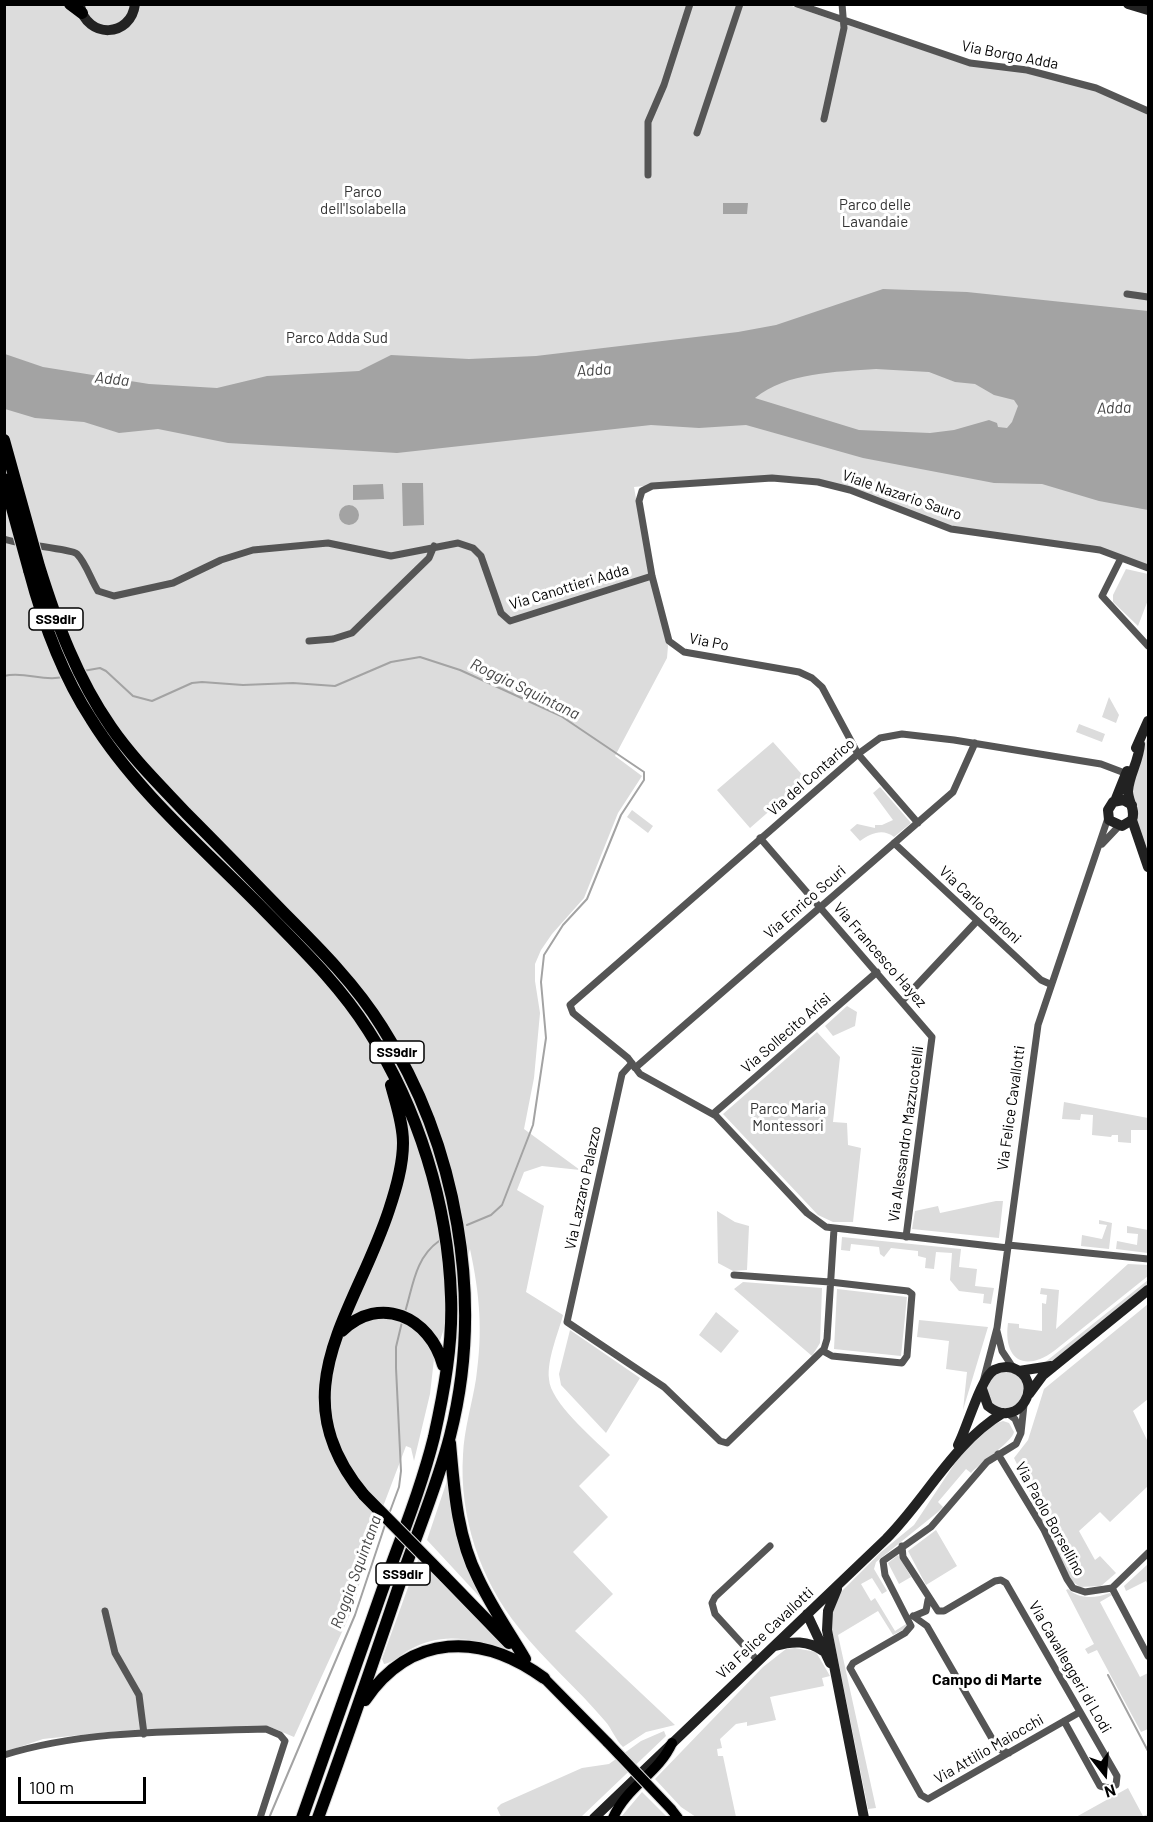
<!DOCTYPE html>
<style>
body{margin:0}
#map{position:relative;width:1153px;height:1822px;overflow:hidden;background:#fff;font-family:Barlow,sans-serif}
canvas{display:block}
.frame{position:absolute;inset:0;border:6px solid #000;pointer-events:none}
.north{position:absolute;left:1075px;top:1744px;width:60px;height:60px;-webkit-text-stroke:4px #fff;paint-order:stroke;rotate:163deg;font-size:16px;font-weight:700;line-height:24px;text-align:center;color:#000}
.north::after{content:'';display:block;margin:auto;width:21px;height:27px;background:#000;clip-path:polygon(50% 0,100% 100%,50% 72%,0 100%)}
.scale{position:absolute;left:18px;top:1777px;width:128px;height:27px;box-sizing:border-box;border:3px solid #000;border-top:0;padding-left:8px;font-size:18px;line-height:21px;white-space:nowrap;color:#000;-webkit-text-stroke:4px #fff;paint-order:stroke}
</style>
<div id="map">
<canvas width="1153" height="1822"></canvas>
<div class="frame"></div>
<div class="north">N</div>
<div class="scale">100 m</div>
</div>
<script>
const ctx = document.querySelector('canvas').getContext('2d');
ctx.lineJoin = 'round';
function fillPath(path, color) { ctx.fillStyle = color; ctx.fill(path, 'evenodd'); }
function strokePath(path, color, width, dash) { ctx.strokeStyle = color; ctx.lineWidth = width; ctx.lineCap = dash ? 'butt' : 'round'; ctx.setLineDash(dash || []); ctx.stroke(path); }
function write(font, color, halo, rows, align = 'center') {
  ctx.font = font + ' Barlow,sans-serif'; ctx.lineWidth = 6; ctx.setLineDash([]); ctx.textBaseline = 'middle'; ctx.strokeStyle = halo; ctx.fillStyle = color; for (const [text, x, y, turn = 0] of rows) {
    ctx.save(); ctx.translate(x, y); ctx.rotate((+turn || 0) * Math.PI / 180); ctx.textAlign = isNaN(turn) ? turn : align; if (halo) ctx.strokeText(text, 0, 0); ctx.fillText(text, 0, 0); ctx.restore();
  }
}
fillPath(new Path2D(`
 M4 5H789L967 65 1026 71 1100 92 1148 114V565L1100 548 951 527 819 480 791 476 725 478 634 487 650 577 668 646 667 658 615 756 642 776 618 813 584 898 552 934 541 950 535 964V981L540 1013 534 1078 524 1129 580 1170 542 1166 524 1172 517 1190 544 1206 526 1292 563 1315C558 1334 547 1359 549 1379 550 1402 593 1438 610 1455L579 1486 608 1517 573 1552 613 1594 575 1631 675 1725 646 1732 623 1747C615 1739 612 1729 605 1721 578 1689 545 1661 519 1628 480 1580 459 1516 463 1455 464 1430 472 1404 476 1379 483 1331 480 1296 470 1249L434 1359 430 1394 414 1461 411 1448 406 1446 376 1525 352 1610 294 1737 268 1726 118 1731 43 1739 5 1752Z
 M1126 569 1148 574V600L1138 626 1113 602V595Z
 M1109 697 1119 715 1116 723 1102 717Z
 M1079 724 1105 734 1102 742 1076 732Z
 M1148 736V855C1138 835 1127 804 1131 781 1133 766 1143 750 1148 736Z
 M773 742 806 779 750 828 717 790Z
 M880 787 911 823 894 837C883 828 871 833 860 841L850 830 857 824 875 828V825H882L893 820 873 793Z
 M632 810 653 826 648 833 627 817Z
 M847 1006 857 1012 855 1026 833 1036 825 1026Z
 M817 1032 840 1057 833 1122 847 1123 848 1145 861 1148 853 1222H833L818 1215 723 1114Z
 M1064 1102 1148 1118V1130H1131V1143L1118 1142V1135H1112L1111 1137 1092 1135 1093 1115 1081 1114 1080 1120 1062 1119Z
 M996 1201H1003L999 1238 912 1229 915 1211 938 1206 940 1213Z
 M717 1211 735 1222 749 1226 747 1270 733 1271 718 1263Z
 M1099 1220 1112 1223 1109 1249 1081 1246 1082 1235 1102 1239 1107 1225 1099 1224Z
 M1127 1226 1148 1230V1253L1116 1249 1117 1241 1137 1245 1138 1234 1127 1233Z
 M842 1237 961 1249 959 1267 977 1269 975 1286 994 1288 991 1304 983 1303 984 1294 959 1291 950 1280 952 1253 936 1252 934 1269 925 1268 926 1258 918 1256V1251L891 1248 884 1257 880 1254 879 1247 851 1244 850 1251 841 1250Z
 M1128 1264 1148 1265V1276L1054 1351C1024 1373 1003 1359 1008 1323L1019 1324V1328L1042 1331V1303L1046 1304 1047 1295 1040 1294 1041 1288 1059 1290 1056 1329Z
 M1148 1280V1285L1050 1363H1044Z
 M743 1282 822 1288 820 1343 812 1356 734 1289Z
 M837 1289 907 1297 901 1356 834 1349Z
 M1148 1304V1399L1133 1411 1148 1442V1486L1110 1522 1100 1512 1079 1531 1095 1560 1100 1556 1116 1573 1101 1586 1080 1587 1072 1581 1031 1501 1029 1489 1014 1458 1028 1440 1044 1389Z
 M716 1312 739 1331 721 1353 699 1335Z
 M919 1320 988 1327 963 1410 967 1372 946 1369 949 1341 917 1337Z
 M570 1330 640 1378 606 1433 561 1385 559 1374Z
 M986 1390a19 19 0 1 1 38 0a19 19 0 1 1-38 0Z
 M1003 1421 1009 1423 1014 1432C1012 1442 981 1462 971 1473L966 1469 938 1502 943 1507 938 1512 876 1562 874 1569 887 1591 882 1594 872 1578 861 1584 871 1601 875 1598 895 1631 906 1624 908 1627 893 1635 878 1611 838 1635 876 1808 868 1809 830 1620 840 1593 881 1552 914 1525 961 1454 994 1424Z
 M450 1472 456 1535 463 1556 490 1608 427 1540Z
 M936 1530 957 1566 926 1585 908 1551Z
 M898 1555 911 1577 899 1584 888 1563Z
 M418 1560 511 1651 509 1654C475 1638 443 1631 409 1650 400 1655 393 1663 384 1664L382 1659Z
 M1148 1564V1585L1146 1581 1126 1591 1124 1586Z
 M1068 1589C1080 1600 1096 1598 1110 1593L1112 1595 1100 1602 1140 1677 1148 1673V1729L1141 1732 1097 1650 1088 1654 1085 1649 1094 1644 1066 1590Z
 M795 1648 816 1652 830 1676 822 1678 824 1686 770 1697 776 1720 747 1726V1722L736 1724 720 1739 722 1748 717 1749 718 1756H723L736 1817H696L681 1807 655 1779 763 1667 786 1649Z
 M664 1731 666 1736 581 1817H501L497 1808 501 1804 582 1768 609 1764 641 1741Z
 M1128 1788 1143 1816 1148 1814V1817H1076Z
 M642 1792 666 1816V1817H621Z`), '#dcdcdc');
fillPath(new Path2D(`
 M723 203H748L747 214H723Z
 M883 289 967 292 1148 311V510L1099 501 1042 484 994 483 863 458 746 425 699 428 651 425 397 453 228 443 158 429 119 433 84 422 35 418 5 409V354L43 367 149 384 217 388 267 376 359 371 391 355 469 359 536 356 738 332 776 325ZM876 369 929 372 955 382 975 384 994 395 1014 400 1018 406 1012 422 1007 428 998 427 997 423 989 420 954 430 930 433 859 430 755 398C787 372 836 372 876 369Z
 M402 483H423L424 525 403 526Z
 M383 484 384 499 353 500V485Z
 M339 515a10 10 0 1 1 20 0a10 10 0 1 1-20 0Z`), '#a3a3a3');
strokePath(new Path2D(`
 M83 671 100 668 106 671 133 696 152 701 192 683 202 682 243 685 293 683 335 686 391 662 420 657 460 670 561 716 644 772V780L621 815 587 899 563 925 544 955 541 982 546 1038 533 1125 502 1205 491 1215 467 1225
 M4 676C25 671 43 682 63 677
 M405 1312C413 1286 415 1258 439 1241
 M389 1514 399 1487 401 1471 396 1368V1347L402 1322
 M1108 1675 1148 1751
 M269 1818 355 1615 386 1522`), '#a3a3a3', 2);
const primary = new Path2D(`
 M544 1678 608 1743
 M671 1809 678 1818
 M613 1818C626 1787 659 1773 672 1743`);
const highway = new Path2D(`
 M70 4 82 13
 M39 566C57 624 77 678 111 727 133 759 160 785 186 813 219 846 252 880 285 914 320 949 356 985 382 1027 457 1144 485 1300 450 1436 438 1483 418 1530 402 1577 375 1657 347 1738 318 1818
 M29 570C43 623 61 673 91 719 135 790 203 848 261 907 299 946 339 984 368 1030 418 1108 448 1204 451 1297 453 1343 444 1392 434 1437 421 1489 400 1540 382 1591 356 1666 329 1742 302 1818
 M342 1331C380 1294 430 1317 443 1365
 M450 1443C454 1488 457 1537 478 1578 491 1606 509 1632 525 1659
 M364 1495C278 1392 355 1314 389 1210 396 1189 403 1166 403 1143 403 1123 396 1104 391 1085
 M444 1576 509 1643
 M365 1700C411 1633 481 1632 544 1678`);
strokePath(primary, '#dbdbdb', 12);
strokePath(highway, '#dbdbdb', 14);
strokePath(new Path2D(`
 M797 4 970 63 1027 70 1096 88 1148 111
 M824 119 844 28 842 4
 M697 133 740 4
 M648 175V122L664 85 690 4
 M1127 294 1148 297
 M4 539C20 545 72 549 77 554 86 563 91 580 98 591L114 596 173 583 221 560 253 550 328 543 391 556 458 543 473 548 481 556 501 613 510 621 652 576
 M1120 560 1102 596 1148 646
 M309 641 333 639 352 633 429 558 434 546
 M918 823 858 754 822 687 812 678 799 672 684 652 669 641 652 576 639 501 642 491 652 486 772 478 818 482 850 490 951 529 1100 550 1148 568
 M760 838 932 1037 906 1237
 M894 843 1041 980 1050 984
 M1102 844 1119 826
 M902 1001 977 921
 M632 1063 622 1074 567 1322 664 1387 720 1441 727 1443 824 1349 827 1339 834 1229
 M635 1068 953 792 975 743
 M713 1114 877 972
 M1008 1245 1148 1259
 M1008 1248 826 1227 807 1213 716 1116 640 1074 628 1058 573 1013 570 1005 858 754 880 738 902 734 954 740 1101 764 1130 775
 M734 1275 830 1282 908 1291 912 1294 907 1356 902 1363 832 1356 823 1351
 M997 1331 1002 1351 1014 1369
 M984 1378 997 1328 1038 1025 1108 818
 M1024 1405 1021 1433 1016 1444 987 1462 931 1527 883 1561 885 1575 911 1626 905 1633 853 1663 850 1668 921 1795 928 1799 1080 1712
 M1007 1413 1015 1419 1020 1431
 M998 1454 1044 1530 1067 1579 1073 1588 1085 1592 1112 1588 1148 1656
 M902 1546 903 1557 938 1611H944L995 1581 1001 1580 1006 1583 1117 1776 1116 1785 1108 1788 1100 1786 1064 1721
 M1112 1588 1148 1553
 M105 1611 115 1653 139 1695 144 1734
 M913 1616 927 1626 998 1749 1009 1753
 M914 1616 926 1611 928 1600
 M757 1660 715 1614 712 1603 715 1597 770 1546
 M4 1755C88 1729 178 1732 266 1729L280 1735 285 1741 260 1818`), '#555', 7);
strokePath(new Path2D(`
 M1128 4 1148 10
 M80 6C87 39 131 38 135 4
 M1136 748 1148 721
 M1115 801 1127 771
 M1132 805 1123 800 1113 802 1108 810 1109 820 1122 826 1132 820C1136 809 1128 802 1128 791 1129 775 1139 761 1140 744
 M1132 820 1148 867
 M1019 1371 1051 1366
 M1029 1394 1043 1375 1148 1290
 M958 1445C967 1428 981 1377 994 1370 1000 1367 1006 1366 1013 1368 1047 1380 1019 1432 988 1406L982 1389
 M837 1589 828 1611 827 1630 864 1818
 M807 1614 830 1663
 M775 1646C792 1641 808 1640 823 1651
 M594 1818 886 1539C926 1499 953 1443 1003 1413`), '#222', 10);
strokePath(primary, '#000', 10);
strokePath(highway, '#000', 12);
const primaryBridge = new Path2D(`
 M608 1743 671 1809`);
const highwayBridge = new Path2D(`
 M4 440 39 566
 M4 479 29 570
 M364 1495 444 1576`);
strokePath(primaryBridge, '#dbdbdb', 12, []);
strokePath(highwayBridge, '#dbdbdb', 14, []);
strokePath(primaryBridge, '#000', 10);
strokePath(highwayBridge, '#000', 12);
for (const [x, y, w] of [
 [56,619,54],
 [397,1052,54],
 [403,1574,54]
]) { const box = new Path2D(); box.roundRect(x - w / 2, y - 11, w, 22, 4.5); ctx.fillStyle = '#fff'; ctx.fill(box); strokePath(box, '#000', 1.5); }
write('bold 14px', '#000', null, [
 ["SS9dir",56,619],
 ["SS9dir",397,1052],
 ["SS9dir",403,1574]
]);
write('15px', '#000', '#fff', [
 ["Via Borgo Adda",1010,55,11],
 ["Viale Nazario Sauro",902,495,19],
 ["Via Canottieri Adda",569,587,-17],
 ["Via Po",709,642,11],
 ["Via del Contarico",811,777,-41],
 ["Via Enrico Scuri",805,902,-41],
 ["Via Carlo Carloni",980,905,43],
 ["Via Francesco Hayez",880,955,49],
 ["Via Sollecito Arisi",786,1033,-41],
 ["Via Felice Cavallotti",1011,1108,-82],
 ["Via Alessandro Mazzucotelli",906,1134,-82],
 ["Via Lazzaro Palazzo",583,1188,-78],
 ["Via Paolo Borsellino",1050,1519,61],
 ["Via Felice Cavallotti",765,1633,-43],
 ["Via Cavalleggeri di Lodi",1070,1667,60],
 ["Via Attilio Maiocchi",989,1749,-30]
]);
write('15px', '#333', '#fff', [
 ["Parco",363,192],
 ["dell'Isolabella",363,209],
 ["Parco delle",875,205],
 ["Lavandaie",875,222],
 ["Parco Adda Sud",337,338],
 ["Parco Maria",788,1109],
 ["Montessori",788,1126]
]);
write('italic 16px', '#444', '#fff', [
 ["Adda",594,370,-4],
 ["Adda",112,379,6],
 ["Adda",1114,408,-2],
 ["Roggia Squintana",525,689,26],
 ["Roggia Squintana",356,1572,-70]
]);
write('bold 16px', '#000', '#fff', [
 ["Campo di Marte",987,1680]
]);
</script>
